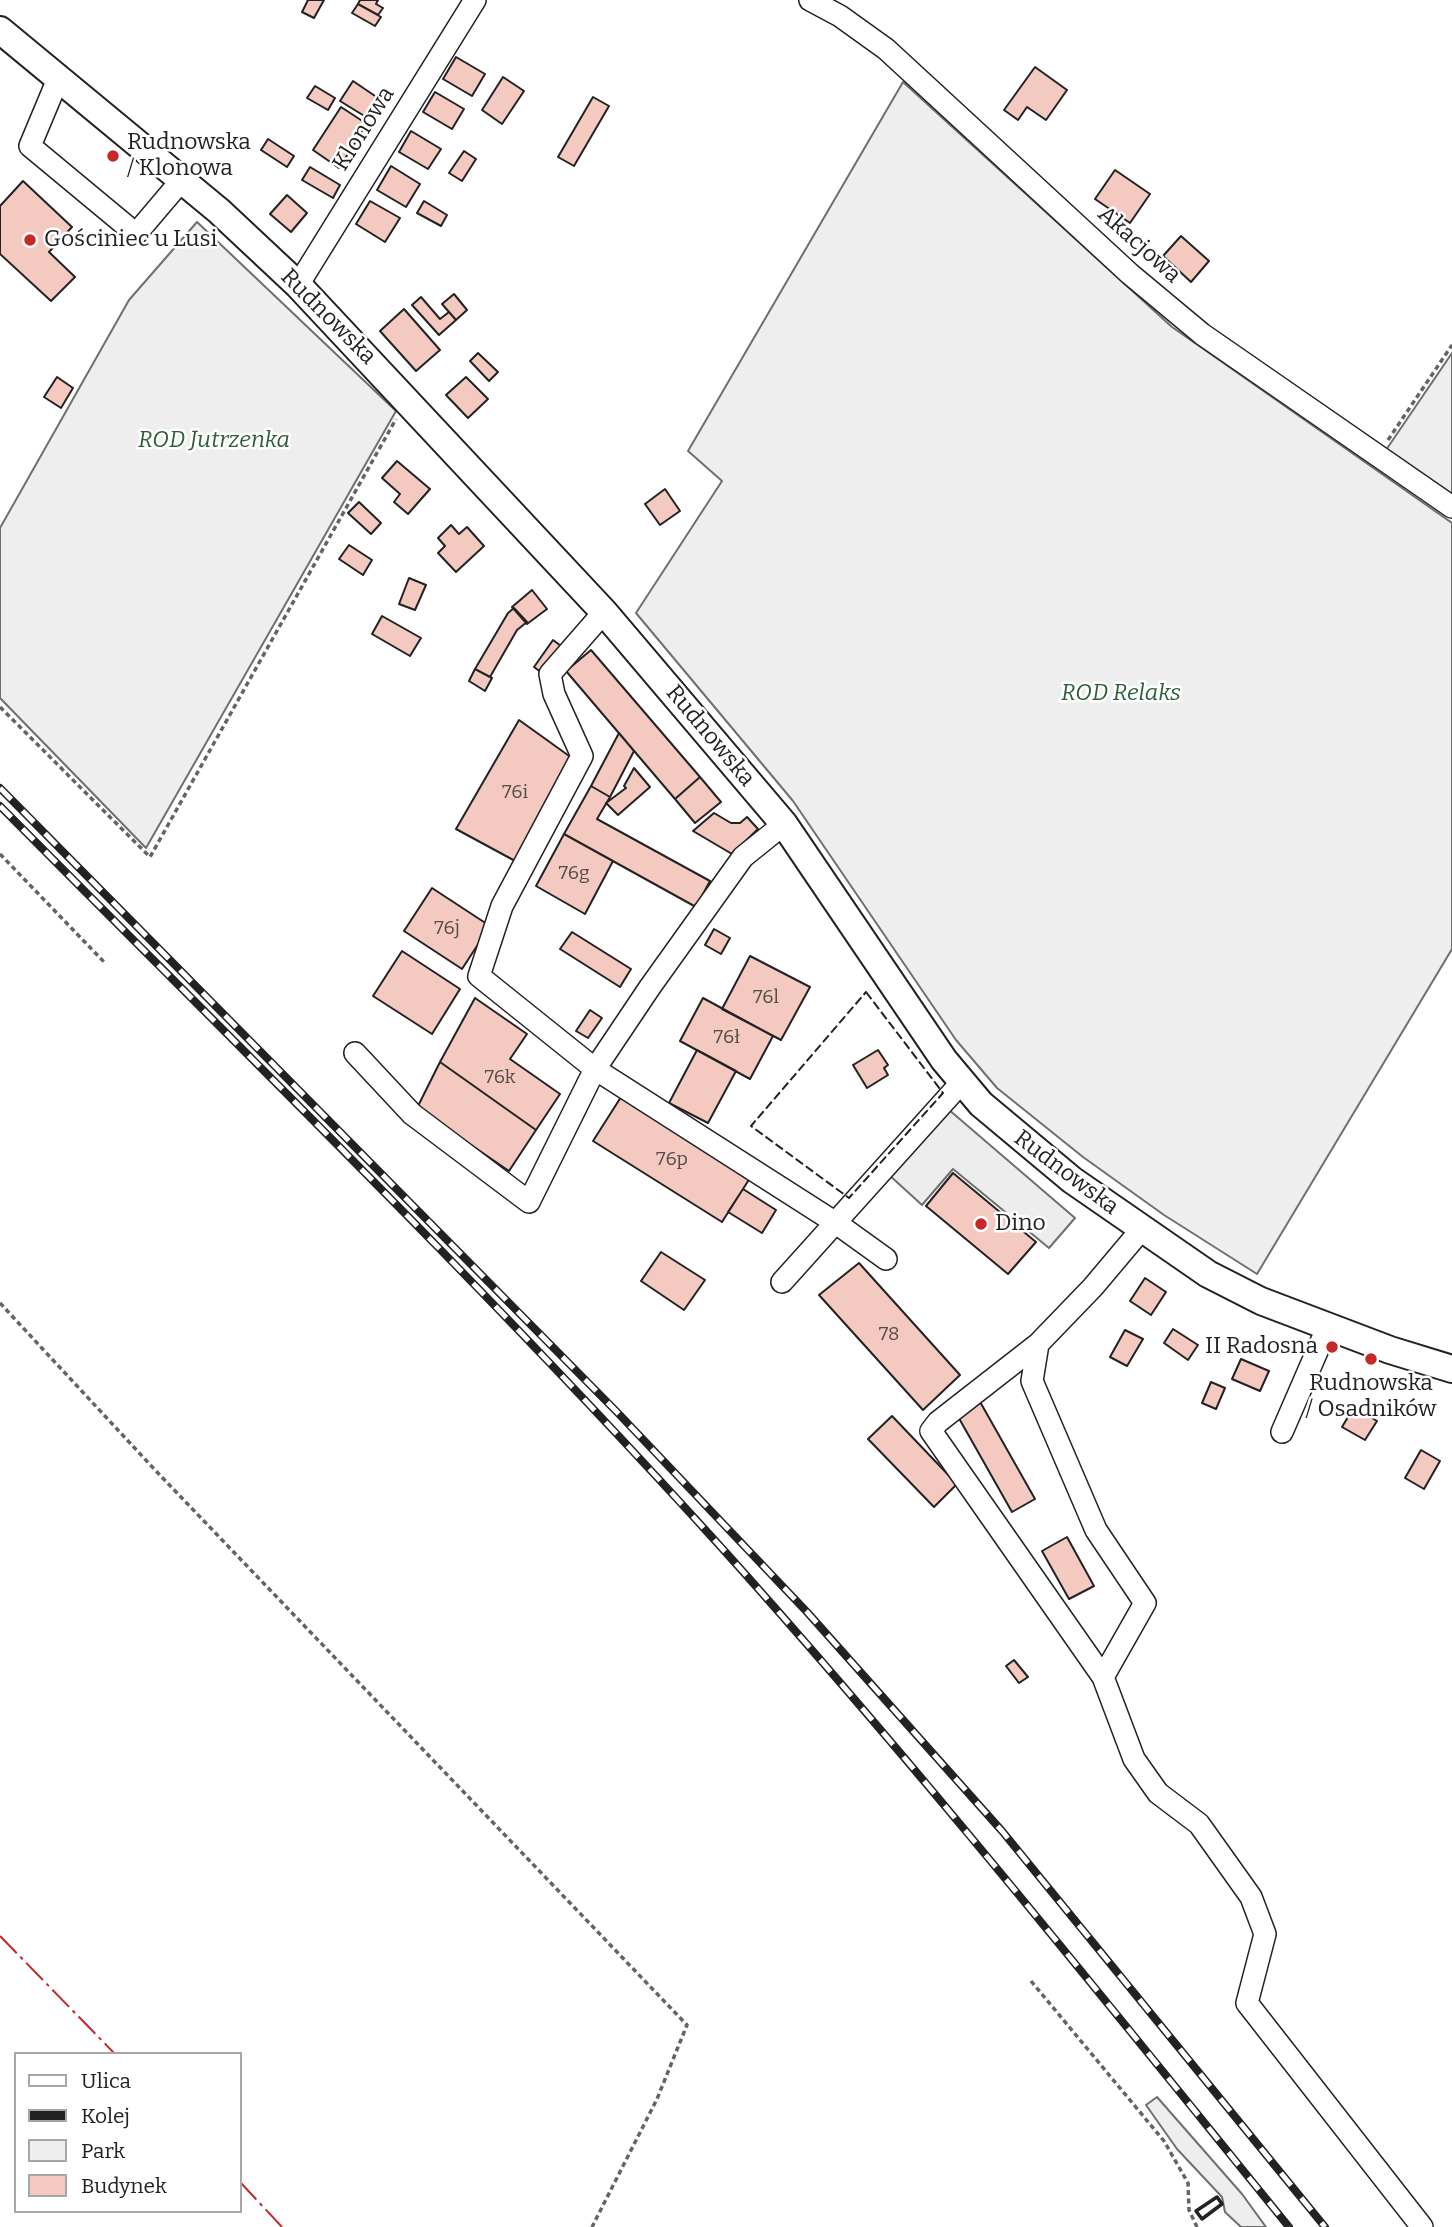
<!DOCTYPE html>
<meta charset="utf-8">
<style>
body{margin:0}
#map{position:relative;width:1452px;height:2227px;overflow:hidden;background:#fff;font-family:Bitter,serif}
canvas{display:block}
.legend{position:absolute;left:14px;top:2052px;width:228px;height:161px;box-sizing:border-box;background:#fff;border:2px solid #a7a7a7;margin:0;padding:9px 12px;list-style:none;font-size:21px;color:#222}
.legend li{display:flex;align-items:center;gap:14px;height:35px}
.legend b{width:35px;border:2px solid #a7a7a7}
</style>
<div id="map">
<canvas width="1452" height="2227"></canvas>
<ul class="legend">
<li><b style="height:9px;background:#fff"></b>Ulica</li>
<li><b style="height:9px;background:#222"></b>Kolej</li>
<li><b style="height:19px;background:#eee"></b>Park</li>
<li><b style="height:19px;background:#f3c9c0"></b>Budynek</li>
</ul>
</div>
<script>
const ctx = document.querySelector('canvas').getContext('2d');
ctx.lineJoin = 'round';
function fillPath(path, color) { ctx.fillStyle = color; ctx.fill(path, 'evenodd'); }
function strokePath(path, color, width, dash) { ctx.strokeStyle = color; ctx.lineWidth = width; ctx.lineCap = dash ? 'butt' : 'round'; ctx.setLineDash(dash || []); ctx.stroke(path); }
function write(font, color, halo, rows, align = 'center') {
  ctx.font = font + ' Bitter,serif'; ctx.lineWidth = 5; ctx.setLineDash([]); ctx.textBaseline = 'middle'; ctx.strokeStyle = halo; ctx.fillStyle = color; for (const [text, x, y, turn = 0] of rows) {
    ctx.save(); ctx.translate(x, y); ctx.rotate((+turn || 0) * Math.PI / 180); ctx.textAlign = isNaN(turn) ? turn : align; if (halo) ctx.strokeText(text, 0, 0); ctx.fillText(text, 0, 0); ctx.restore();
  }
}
const green = new Path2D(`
 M903 82 1172 327 1452 523V949L1257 1274 1164 1215 1083 1157 997 1088 956 1040 793 801 636 613 722 481 688 451Z
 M197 222 396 411 146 848 0 698V528L129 300Z
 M1452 353V496L1386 450Z
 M1157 2097 1242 2194 1266 2227H1241L1225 2212 1222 2197 1177 2149 1146 2105Z`);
fillPath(green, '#eee');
strokePath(green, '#6f6f6f', 2);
const parking = new Path2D(`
 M948 1109 1075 1218 1049 1248 953 1169 922 1205 888 1174Z`);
fillPath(parking, '#ededed');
strokePath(parking, '#6f6f6f', 2);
const building = new Path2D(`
 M308 0H324L314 18 302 12Z
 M360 0H378L376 4 383 8 378 15 358 4Z
 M358 4 381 17 375 26 352 13Z
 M456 57 485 74 472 96 443 79Z
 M1035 67 1067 90 1046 120 1027 107 1018 120 1004 110Z
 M503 77 524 91 502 124 482 110Z
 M353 81 378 98 366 117 340 101Z
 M315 86 335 98 328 110 307 98Z
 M435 92 464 109 452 129 423 112Z
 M593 97 609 106 574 166 558 157Z
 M341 107 367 124 339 168 313 150Z
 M411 131 441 149 428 169 399 152Z
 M268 139 294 156 287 167 261 150Z
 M464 151 476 159 462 181 449 173Z
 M391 166 420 184 406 207 377 190Z
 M310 167 340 185 333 198 302 180Z
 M1115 170 1150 194 1130 223 1095 199Z
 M23 181 72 227 49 252 75 277 51 301 0 254V206Z
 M287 195 307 213 291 232 270 214Z
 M370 201 400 218 385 242 356 224Z
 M424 201 447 215 441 226 417 213Z
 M1181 236 1209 261 1191 282 1163 256Z
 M454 294 467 310 456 320 442 304Z
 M421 297 440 319 449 312 456 320 439 335 412 305Z
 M404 309 440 350 416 371 380 331Z
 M478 353 498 372 489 381 470 361Z
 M57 377 73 388 61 408 44 397Z
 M466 377 488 399 468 418 446 395Z
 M397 461 430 489 408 514 394 502 400 494 382 478Z
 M665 489 680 511 660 525 645 504Z
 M359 502 381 523 371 534 348 513Z
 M451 525 459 534 467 527 484 546 456 572 438 553 445 546 438 538Z
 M349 545 372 560 363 575 339 559Z
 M409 578 426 585 415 610 399 604Z
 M532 590 547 609 527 624 512 607Z
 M514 608 527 622 517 630 490 677 475 669 508 613Z
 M382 616 421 638 410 656 372 634Z
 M553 640 561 646 542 673 534 667Z
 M591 650 700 777 675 799 566 671Z
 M475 669 492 678 485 691 469 681Z
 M519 720 572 758 517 862 456 829Z
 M619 733 634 751 610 797 591 786Z
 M634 768 650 787 618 815 606 803 626 788 624 786Z
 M700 777 721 802 695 823 675 799Z
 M591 786 610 797 597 819 710 881 696 907 564 834Z
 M714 813 731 823H740L747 817 758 829 732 854 693 831Z
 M564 834 613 861 585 914 536 886Z
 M432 888 490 926 462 969 404 931Z
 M714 929 730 938 721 954 705 945Z
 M572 932 631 969 620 987 560 949Z
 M402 951 460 989 432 1034 373 996Z
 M750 956 810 987 781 1040 722 1009Z
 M475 998 527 1034 510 1059 560 1094 536 1130 440 1062Z
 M703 998 773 1036 750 1079 680 1041Z
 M590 1010 602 1018 588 1038 576 1031Z
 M697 1050 736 1071 708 1123 669 1103Z
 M878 1050 888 1065 884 1068 888 1075 867 1088 853 1065Z
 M440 1062 536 1130 509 1171 417 1108Z
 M621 1097 750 1178 722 1222 593 1141Z
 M953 1173 1036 1242 1008 1274 926 1206Z
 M743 1189 776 1210 762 1233 728 1212Z
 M661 1252 705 1280 684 1310 641 1281Z
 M859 1263 960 1375 923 1410 819 1295Z
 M1145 1278 1166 1292 1151 1315 1130 1301Z
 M1173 1329 1198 1345 1188 1360 1164 1343Z
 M1125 1330 1143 1339 1127 1366 1110 1357Z
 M1241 1359 1269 1371 1260 1391 1232 1379Z
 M1211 1382 1225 1388 1216 1409 1202 1403Z
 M979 1400 1035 1499 1012 1512 956 1413Z
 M1354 1407 1377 1421 1365 1440 1342 1427Z
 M892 1416 957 1484 934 1507 868 1439Z
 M1421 1450 1440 1461 1424 1489 1405 1478Z
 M1067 1537 1094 1586 1069 1599 1042 1551Z
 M1014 1660 1028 1677 1019 1683 1006 1666Z`);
fillPath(building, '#f3c9c0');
strokePath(building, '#222', 2);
const minor = new Path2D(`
 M810 0 840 16 886 49 1130 274 1202 334 1452 507
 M58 79 30 146 136 234 181 181
 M298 285 475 0
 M604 612 550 674 554 694 582 756 502 906 479 976 595 1069 836 1223 886 1259
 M355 1053 412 1114 529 1202 595 1069 650 987 743 857 784 824
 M1141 1230 1093 1287 1038 1344 938 1422 931 1431 1103 1677 1134 1759 1158 1793 1199 1824 1251 1897 1265 1934 1247 2003 1422 2227
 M782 1282 961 1083
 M1038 1344 1032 1381 1096 1530 1145 1603 1103 1677
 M1282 1432 1328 1326`);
const major = new Path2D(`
 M0 30 219 211 298 285 604 612 784 824 944 1060 981 1104 1072 1180 1208 1274 1261 1301 1390 1350 1452 1369`);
strokePath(minor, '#222', 24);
strokePath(major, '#222', 30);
strokePath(new Path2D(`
 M1388 440 1452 345
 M0 707 150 857 396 419
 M0 854 106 964
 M0 1303 156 1471 687 2025 657 2099 592 2227
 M1031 1981 1164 2141 1188 2183 1189 2210 1197 2227`), '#646464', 3.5, [5, 3.5]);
strokePath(minor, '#fff', 21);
strokePath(major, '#fff', 26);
const rail = new Path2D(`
 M0 788 616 1411 807 1612 1002 1831 1325 2227
 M0 806C242 1050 489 1291 720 1546 918 1766 1103 1998 1289 2227`);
strokePath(rail, '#222', 8);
strokePath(rail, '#fff', 5, [16]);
strokePath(new Path2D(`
 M866 992 943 1093 849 1198 751 1126Z`), '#222', 2, [9, 3.5]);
strokePath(new Path2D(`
 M1217 2197 1222 2204 1202 2219 1196 2211Z`), '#222', 3.5);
strokePath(new Path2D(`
 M0 1936 115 2054
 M240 2182 282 2227`), '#c62828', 2, [24, 5, 3.5, 5]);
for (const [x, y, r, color] of [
 [113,156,7,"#c62828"],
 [30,240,7,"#c62828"],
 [981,1224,7,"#c62828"],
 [1332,1347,7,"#c62828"],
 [1371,1359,7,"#c62828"]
]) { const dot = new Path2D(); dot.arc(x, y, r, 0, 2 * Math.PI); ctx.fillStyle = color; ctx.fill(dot); strokePath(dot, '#fff', 2.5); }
write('19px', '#564c4a', null, [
 ["76i",515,793],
 ["76g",574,874],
 ["76j",447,929],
 ["76l",766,998],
 ["76ł",727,1038],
 ["76k",500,1078],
 ["76p",672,1160],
 ["78",889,1335]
]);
write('23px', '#222', '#fff', [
 ["Klonowa",364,129,-58],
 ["Akacjowa",1139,245,42],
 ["Rudnowska",328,317,45],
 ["Rudnowska",710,736,50],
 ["Rudnowska",1066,1173,37]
]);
write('23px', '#222', '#fff', [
 ["Rudnowska",127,143],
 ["/ Klonowa",127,169],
 ["Gościniec u Lusi",44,240],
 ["Dino",995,1224],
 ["II Radosna",1318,1347,"right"],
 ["Rudnowska",1371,1384,"center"],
 ["/ Osadników",1371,1410,"center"]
], 'left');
write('italic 23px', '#2f5e38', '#fff', [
 ["ROD Jutrzenka",214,441],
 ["ROD Relaks",1121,694]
]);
</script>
